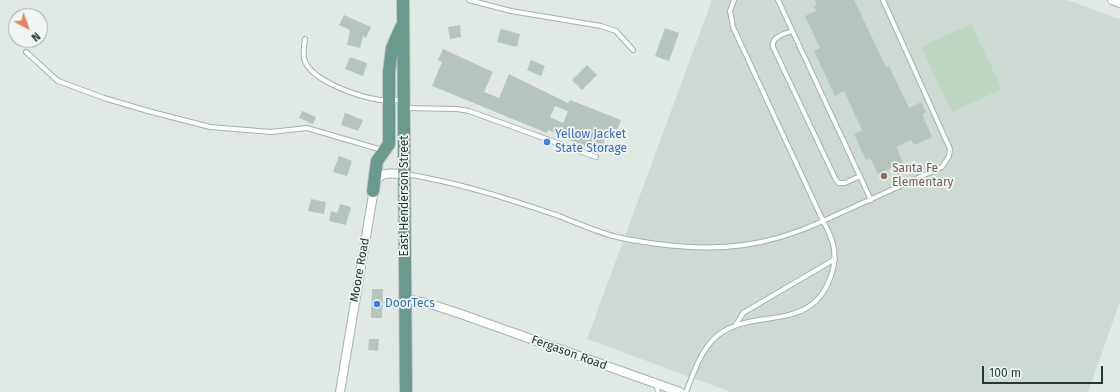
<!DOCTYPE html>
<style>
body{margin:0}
#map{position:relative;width:1120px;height:392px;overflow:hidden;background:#e1e9e5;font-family:"Fira Sans",sans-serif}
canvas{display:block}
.north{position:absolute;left:8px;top:8px;width:40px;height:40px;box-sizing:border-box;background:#f0f6f3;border:1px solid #9eaaa6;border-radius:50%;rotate:139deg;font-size:11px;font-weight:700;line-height:16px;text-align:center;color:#233832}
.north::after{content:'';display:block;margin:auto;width:14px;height:18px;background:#e28366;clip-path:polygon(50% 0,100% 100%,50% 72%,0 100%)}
.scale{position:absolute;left:982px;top:366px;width:121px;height:18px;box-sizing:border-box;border:2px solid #233832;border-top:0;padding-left:5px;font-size:12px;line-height:14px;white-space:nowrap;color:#233832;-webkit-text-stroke:3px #f0f6f3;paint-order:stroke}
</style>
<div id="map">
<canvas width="1120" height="392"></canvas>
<div class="north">N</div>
<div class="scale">100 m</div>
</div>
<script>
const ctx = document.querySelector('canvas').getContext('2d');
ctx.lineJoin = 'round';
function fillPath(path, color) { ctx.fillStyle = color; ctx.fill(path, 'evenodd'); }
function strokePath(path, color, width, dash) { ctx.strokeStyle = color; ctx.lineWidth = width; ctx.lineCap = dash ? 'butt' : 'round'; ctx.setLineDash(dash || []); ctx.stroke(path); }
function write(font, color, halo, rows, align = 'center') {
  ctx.font = font + ' "Fira Sans",sans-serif'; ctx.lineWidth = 3.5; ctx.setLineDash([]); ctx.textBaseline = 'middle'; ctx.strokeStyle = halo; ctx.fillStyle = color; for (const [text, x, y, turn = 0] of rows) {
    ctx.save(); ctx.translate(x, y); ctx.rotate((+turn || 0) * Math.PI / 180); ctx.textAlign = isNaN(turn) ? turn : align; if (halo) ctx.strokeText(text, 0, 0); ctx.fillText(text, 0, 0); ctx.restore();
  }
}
fillPath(new Path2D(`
 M712 0H1067L1120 19V302L1088 392H731L587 339Z`), '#cfd9d4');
fillPath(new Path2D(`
 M971 24 1002 89 952 112 921 47Z`), '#bcd8c3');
fillPath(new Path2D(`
 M815 0H854L886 67 889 66 909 108 921 102 926 112 922 114 932 137 914 145 911 140 896 147 903 162 878 174 870 158 866 160 854 134 862 130 844 91 835 96 814 51 820 48 805 16 816 11 814 6 817 5Z
 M344 15 371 27 366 38 363 36 360 48 347 45 350 30 339 25Z
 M460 25 461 37 450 39 448 27Z
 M665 28 679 33 669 61 655 56Z
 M501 29 520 34 517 47 497 42Z
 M443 49 493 72 484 92 499 98 509 74 568 103 570 100 621 120 617 131 610 128 599 153 548 130 547 133 432 86 442 62 438 60ZM555 106 568 111 563 123 550 117Z
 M350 57 367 63 363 76 345 69Z
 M531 60 545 66 541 76 527 70Z
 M587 65 597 75 582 90 572 80Z
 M302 111 316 117 313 124 299 118Z
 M345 113 363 120 358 131 341 125Z
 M339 156 352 161 347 176 333 172Z
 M311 199 326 202 324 214 308 211Z
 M340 204 351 207 346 225 329 221 331 211 337 213Z
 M372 289H383L382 318H371Z
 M369 339H379L378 351 368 350Z`), '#b6c4be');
const lane = new Path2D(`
 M469 0 511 11 601 26 616 31 633 50
 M734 0 730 11 733 27 823 221 942 167 949 156 950 149 883 0
 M778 0 871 200
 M792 31C784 34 771 37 773 47L836 180 839 183H845L860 176
 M305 39C304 45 303 52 304 58 309 81 360 97 380 100 387 101 394 100 402 100
 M26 52 58 81 104 98 148 111 210 127 271 132 307 128 382 150
 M404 108 457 109 469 111 596 157
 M405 174C457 182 509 199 559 216 577 223 595 231 613 236 628 240 643 242 658 244 719 252 767 247 823 221 834 240 838 255 831 276 812 331 762 309 724 331 702 344 695 370 686 392
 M735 326 743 313 835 259
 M656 383 658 392`);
const street = new Path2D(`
 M1112 0 1120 3
 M405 299 427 303 458 313 680 392
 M340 392 375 183C381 170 392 174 405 174`);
const primary = new Path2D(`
 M403 0 406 392
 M373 191 377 161 389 144V72L392 48 401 27`);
strokePath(lane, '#a4b0ac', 6);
strokePath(street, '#a4b0ac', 10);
strokePath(primary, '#c1c7c6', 14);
strokePath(lane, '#fff', 4);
strokePath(street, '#fff', 8);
strokePath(primary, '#6a9a8d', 12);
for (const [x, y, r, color] of [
 [547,142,4,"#3f7fe0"],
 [884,176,4,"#8d6e63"],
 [377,304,4,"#3f7fe0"]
]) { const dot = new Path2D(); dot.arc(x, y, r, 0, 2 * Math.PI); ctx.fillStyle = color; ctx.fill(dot); strokePath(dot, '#f0f6f3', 1.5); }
write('12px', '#366cbe', '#f0f6f3', [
 ["Yellow Jacket",555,135],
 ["State Storage",555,149],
 ["DoorTecs",385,304]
], 'left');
write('12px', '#785e54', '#f0f6f3', [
 ["Santa Fe",892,169],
 ["Elementary",892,183]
], 'left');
write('12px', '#233832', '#f0f6f3', [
 ["East Henderson Street",405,196,-90],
 ["Moore Road",360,270,-80],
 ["Fergason Road",569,353,20]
]);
</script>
